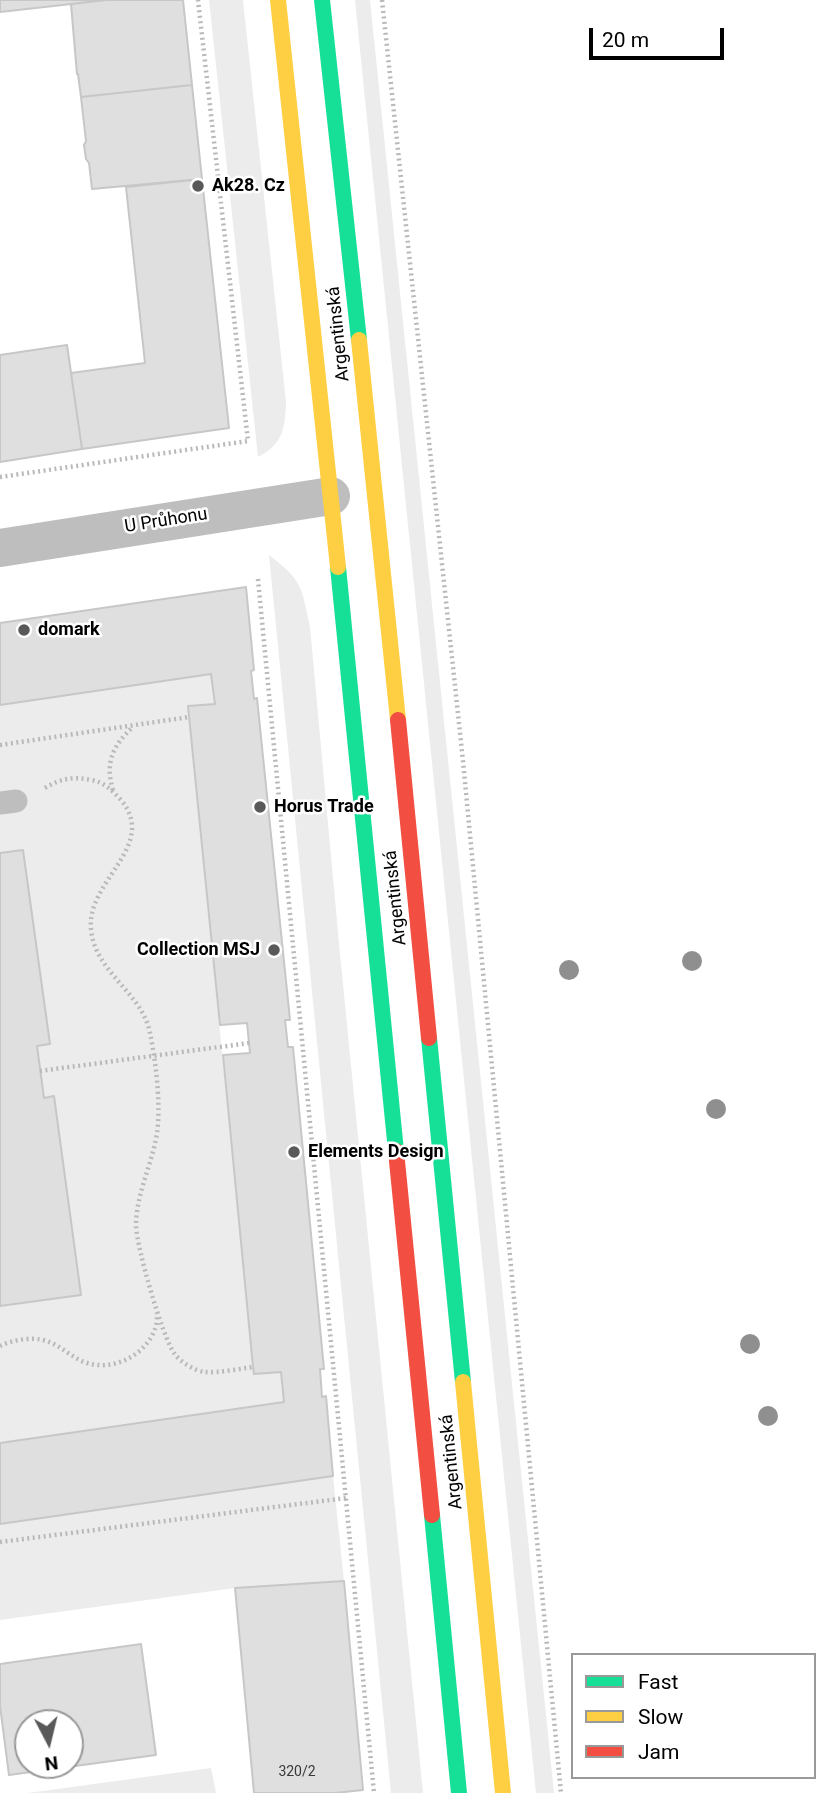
<!DOCTYPE html>
<meta charset="utf-8">
<style>
body{margin:0}
#map{position:relative;width:830px;height:1793px;overflow:hidden;background:#fff;font-family:Roboto,sans-serif}
canvas{display:block}
.legend{position:absolute;left:571px;top:1653px;width:245px;height:126px;box-sizing:border-box;background:#fff;border:2px solid #999;margin:0;padding:9px 12px;list-style:none;font-size:21px;color:#000}
.legend li{display:flex;align-items:center;gap:14px;height:35px}
.legend b{width:35px;border:2px solid #999}
.north{position:absolute;left:14px;top:1709px;width:70px;height:70px;box-sizing:border-box;background:#fff;border:2px solid #999;border-radius:50%;rotate:173deg;font-size:19px;font-weight:700;line-height:28px;text-align:center;color:#000}
.north::after{content:'';display:block;margin:auto;width:24px;height:32px;background:#595959;clip-path:polygon(50% 0,100% 100%,50% 72%,0 100%)}
.scale{position:absolute;left:589px;top:28px;width:135px;height:32px;box-sizing:border-box;border:4px solid #000;border-top:0;padding-left:9px;font-size:21px;line-height:24px;white-space:nowrap;color:#000;-webkit-text-stroke:5px #fff;paint-order:stroke}
</style>
<div id="map">
<canvas width="830" height="1793"></canvas>
<ul class="legend">
<li><b style="height:9px;background:#16e098"></b>Fast</li>
<li><b style="height:9px;background:#ffcf43"></b>Slow</li>
<li><b style="height:9px;background:#f24e42"></b>Jam</li>
</ul>
<div class="north">N</div>
<div class="scale">20 m</div>
</div>
<script>
const ctx = document.querySelector('canvas').getContext('2d');
ctx.lineJoin = 'round';
function fillPath(path, color) { ctx.fillStyle = color; ctx.fill(path, 'evenodd'); }
function strokePath(path, color, width, dash) { ctx.strokeStyle = color; ctx.lineWidth = width; ctx.lineCap = dash ? 'butt' : 'round'; ctx.setLineDash(dash || []); ctx.stroke(path); }
function write(font, color, halo, rows, align = 'center') {
  ctx.font = font + ' Roboto,sans-serif'; ctx.lineWidth = 5; ctx.setLineDash([]); ctx.textBaseline = 'middle'; ctx.strokeStyle = halo; ctx.fillStyle = color; for (const [text, x, y, turn = 0] of rows) {
    ctx.save(); ctx.translate(x, y); ctx.rotate((+turn || 0) * Math.PI / 180); ctx.textAlign = isNaN(turn) ? turn : align; if (halo) ctx.strokeText(text, 0, 0); ctx.fillText(text, 0, 0); ctx.restore();
  }
}
fillPath(new Path2D(`
 M209 0H243L286 402C285 429 283 444 258 457Z
 M355 0H370L554 1793H536Z
 M269 555C303 581 301 586 310 627L340 954 423 1793H391Z
 M211 674 215 704 188 707 253 1367 254 1374 281 1372 284 1402 0 1443V1306L54 1096 44 1098 37 1046 50 1044 0 853V705Z
 M333 1476 344 1581 235 1588 0 1620V1524Z
 M211 1768 216 1793H28Z`), '#ececec');
const building = new Path2D(`
 M0 0H107L0 12Z
 M107 0H183L192 85 81 97 78 74H77L71 4Z
 M192 85 202 179 92 189 89 163 86 159 84 145 86 141 81 97Z
 M202 179 229 428 82 449 71 373 145 363 126 187Z
 M67 345 82 449 0 462V355Z
 M246 587 254 670 251 671 254 699 257 698 290 1020H285L288 1047H293L324 1369H320L322 1397 326 1396 333 1476 0 1524V1443L284 1402 281 1372 254 1374 253 1367 223 1055 250 1053 247 1023 220 1025 188 706 215 704 211 674 0 705V623Z
 M23 850 50 1044 37 1046 44 1098 54 1096 81 1295 0 1306V853Z
 M344 1581 363 1790 335 1793H254L235 1588Z
 M141 1644 156 1755 9 1775 0 1706V1664ZM28 1723H70V1765H28Z`);
fillPath(building, '#dfdfdf');
strokePath(building, '#c7c7c7', 2);
strokePath(new Path2D(`
 M382 0 463 761 561 1793
 M0 477 248 441 198 0
 M258 579 374 1793
 M0 745 189 717
 M45 788C59 779 74 776 91 780 104 782 112 790 121 800 159 846 86 881 91 929 95 973 142 992 150 1033 156 1063 161 1104 157 1133 152 1165 136 1194 136 1226 137 1248 162 1336 174 1353 180 1362 195 1371 205 1372 220 1373 238 1369 253 1367
 M113 790C105 763 112 746 133 727
 M40 1071 249 1043
 M0 1346C13 1340 29 1337 43 1340 60 1344 71 1358 87 1363 113 1371 145 1356 155 1329 157 1325 157 1318 157 1313
 M0 1542 346 1498`), '#b9b9b9', 4.5, [2, 3.5]);
strokePath(new Path2D(`
 M0 803 16 801`), '#bebebe', 23);
strokePath(new Path2D(`
 M0 548 331 496`), '#bebebe', 38);
strokePath(new Path2D(`
 M322 0 359 340
 M338 567 396 1151
 M429 1038 463 1382
 M432 1515 459 1793`), '#16e098', 16);
strokePath(new Path2D(`
 M278 0 338 567
 M359 340 398 720
 M463 1382 503 1793`), '#ffcf43', 16);
strokePath(new Path2D(`
 M398 720 429 1038
 M396 1151 432 1515`), '#f24e42', 16);
ctx.fillStyle = '#8f8f8f';
for (const [x, y] of [
 [692,961],
 [569,970],
 [716,1109],
 [750,1344],
 [768,1416]
]) { ctx.beginPath(); ctx.arc(x, y, 10, 0, 2 * Math.PI); ctx.fill(); }
for (const [x, y, r, color] of [
 [198,186,7,"#595959"],
 [24,630,7,"#595959"],
 [260,807,7,"#595959"],
 [274,950,7,"#595959"],
 [294,1152,7,"#595959"]
]) { const dot = new Path2D(); dot.arc(x, y, r, 0, 2 * Math.PI); ctx.fillStyle = color; ctx.fill(dot); strokePath(dot, '#fff', 2.5); }
write('14px', '#383838', null, [
 ["320/2",297,1772]
]);
write('bold 18px', '#000', '#fff', [
 ["Ak28. Cz",212,186],
 ["domark",38,630],
 ["Horus Trade",274,807],
 ["Collection MSJ",260,950,"right"],
 ["Elements Design",308,1152]
], 'left');
write('18px', '#000', '#fff', [
 ["Argentinská",339,334,-96],
 ["U Průhonu",166,521,-9],
 ["Argentinská",396,898,-96],
 ["Argentinská",452,1462,-96]
]);
</script>
